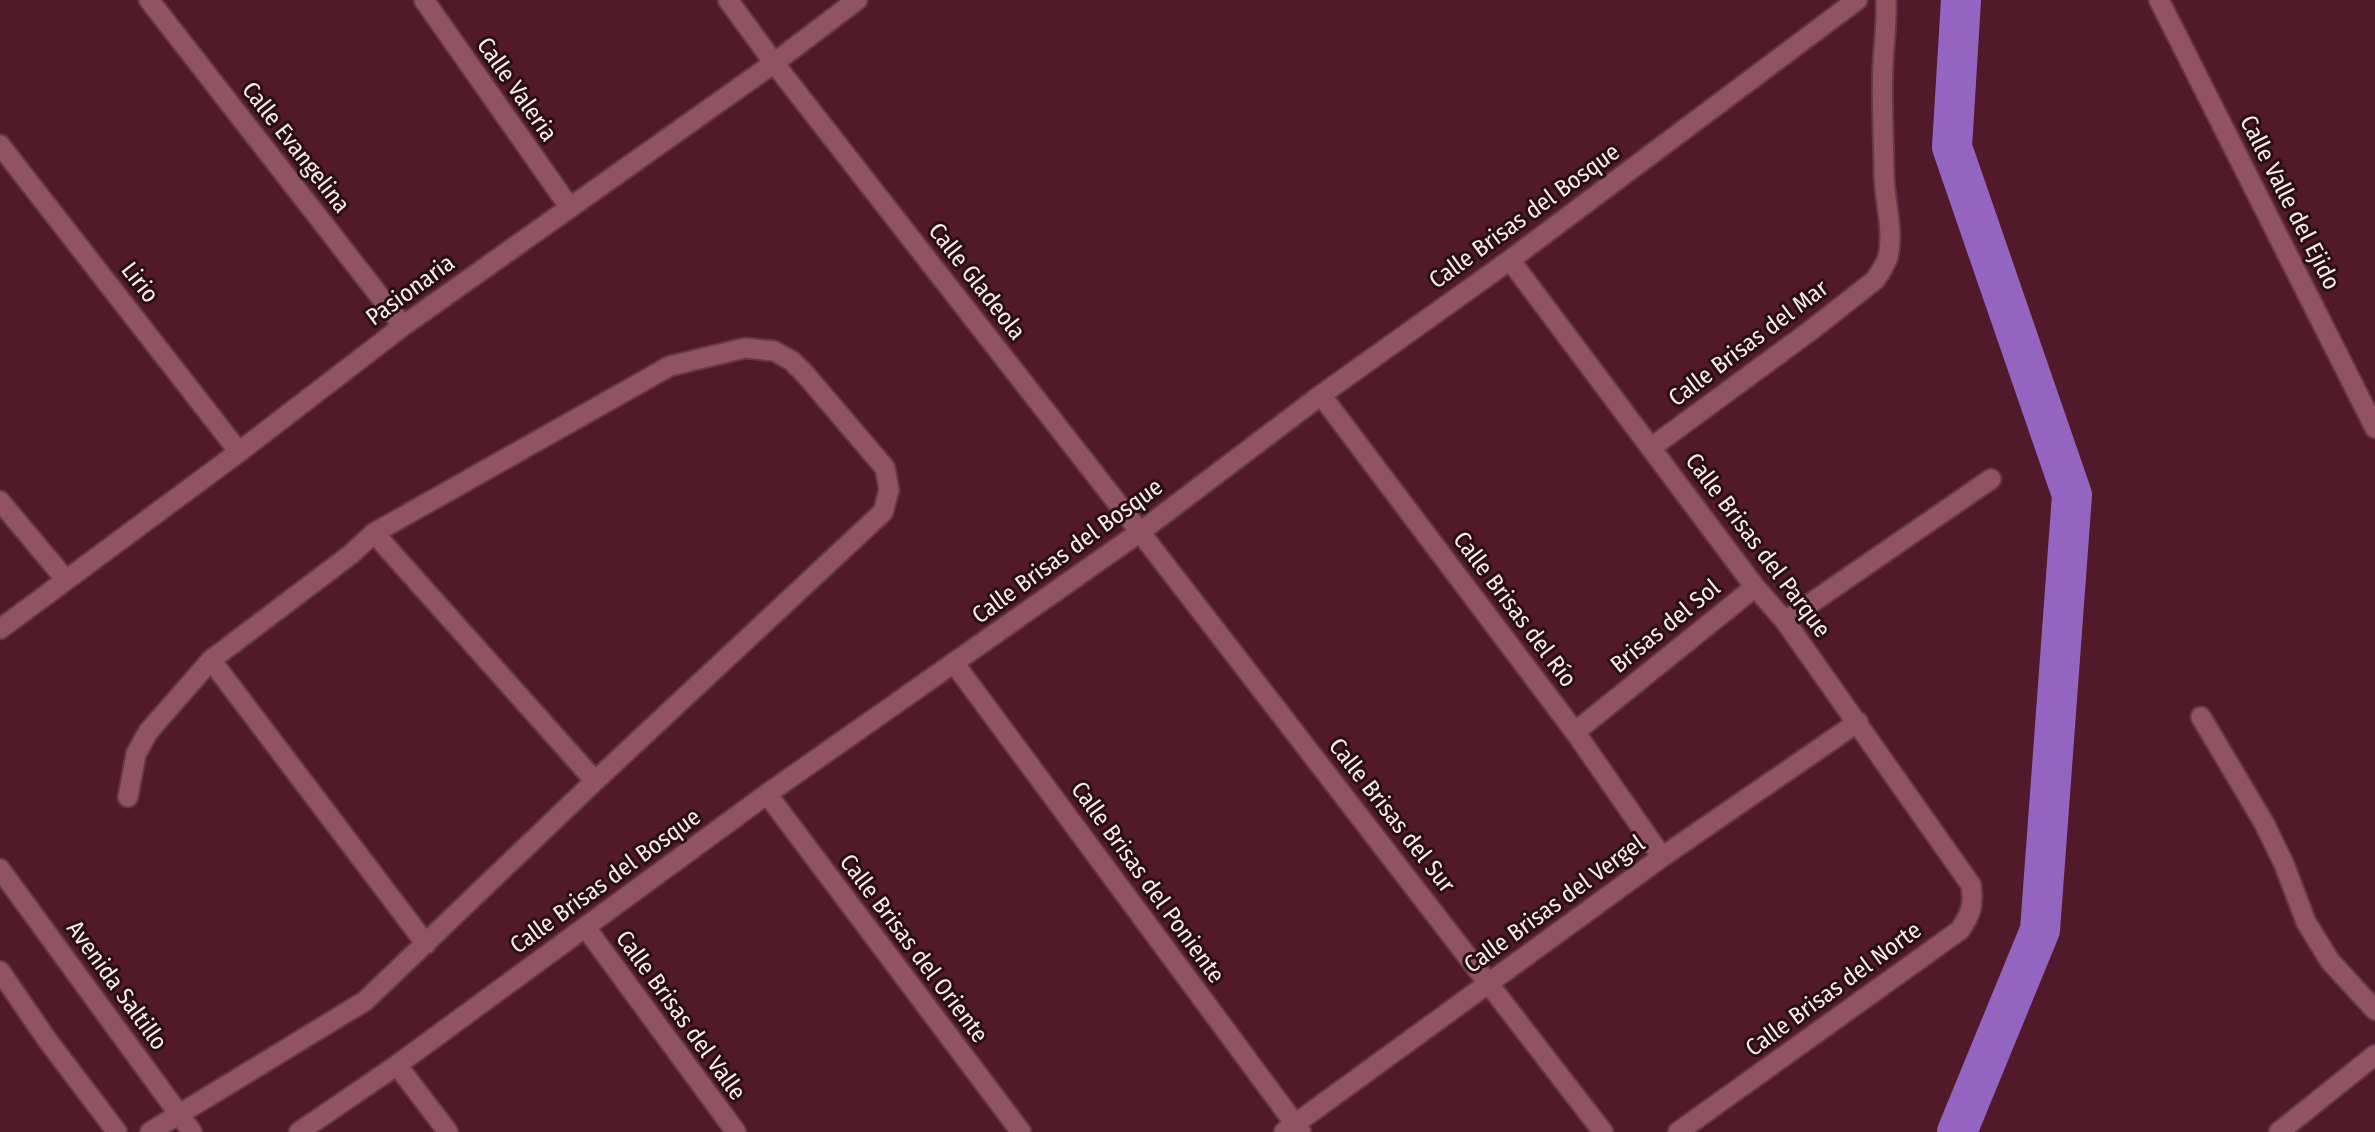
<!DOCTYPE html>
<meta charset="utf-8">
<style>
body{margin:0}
canvas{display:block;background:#52192a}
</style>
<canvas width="2375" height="1132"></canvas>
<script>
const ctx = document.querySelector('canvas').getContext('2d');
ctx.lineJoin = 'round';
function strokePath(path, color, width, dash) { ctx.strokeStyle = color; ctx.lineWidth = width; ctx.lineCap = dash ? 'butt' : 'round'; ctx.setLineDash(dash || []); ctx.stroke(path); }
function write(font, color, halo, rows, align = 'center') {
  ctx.font = font + ' "Fira Sans Condensed",sans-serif'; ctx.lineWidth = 6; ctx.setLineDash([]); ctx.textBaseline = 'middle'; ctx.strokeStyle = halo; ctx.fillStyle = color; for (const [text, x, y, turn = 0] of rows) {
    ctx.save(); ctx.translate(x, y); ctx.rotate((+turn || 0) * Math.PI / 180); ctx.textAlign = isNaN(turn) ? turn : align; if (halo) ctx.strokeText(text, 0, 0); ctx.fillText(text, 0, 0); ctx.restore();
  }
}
strokePath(new Path2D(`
 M1957 1132 2040 930 2072 495 1952 147 1961 0`), '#9365c0', 40);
const service = new Path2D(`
 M211 660 426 944
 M128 797 136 754 148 732 211 660 350 555 374 533 595 781
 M150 1132 365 1001 595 781 883 512 889 490 885 468 805 374 792 361 774 351 745 348 670 366 374 533`);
const minor = new Path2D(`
 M149 0 403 326
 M424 0 570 208
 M728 0 774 63 1140 532 1603 1132
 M2159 0 2375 428
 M0 145 239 452
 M1510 260 1755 587 1785 621 1971 885C1974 905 1971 914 1960 930L1678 1132
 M1321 395 1575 732 1662 857
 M1652 447 1810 331 1875 280C1880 273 1885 265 1888 257 1894 232 1885 202 1884 177 1884 139 1881 101 1883 64 1884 42 1887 22 1886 0
 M0 501 66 580
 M1785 621 1991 479
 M0 629 239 452 403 326 774 63 857 0
 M954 663 1301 1132
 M2201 717 2264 823 2284 864 2306 922 2330 961 2375 1010
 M1575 732 1755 587
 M767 794 1021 1132
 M586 928 736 1132
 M397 1065 448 1132
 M299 1132 397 1065 767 794 1140 532 1321 395 1510 260 1857 0
 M1284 1132 1662 857 1858 722
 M2279 1132 2375 1055`);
const tertiary = new Path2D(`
 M0 869 192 1132
 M0 971 48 1041 117 1132`);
strokePath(service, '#653847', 23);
strokePath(minor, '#653847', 23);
strokePath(tertiary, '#653847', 23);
strokePath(service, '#915261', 19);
strokePath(minor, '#915261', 19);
strokePath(tertiary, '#915261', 19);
write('24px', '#fbebee', '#280f15', [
 ["Calle Valeria",516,90,55],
 ["Calle Evangelina",295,148,52],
 ["Calle Valle del Ejido",2289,203,63],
 ["Calle Brisas del Bosque",1525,217,-36],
 ["Calle Gladeola",976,282,52],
 ["Lirio",139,283,52],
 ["Pasionaria",411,291,-36],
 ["Calle Brisas del Mar",1749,344,-37],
 ["Calle Brisas del Parque",1757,546,53],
 ["Calle Brisas del Bosque",1068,552,-36],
 ["Calle Brisas del Río",1514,610,53],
 ["Brisas del Sol",1666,627,-39],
 ["Calle Brisas del Sur",1391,816,52],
 ["Calle Brisas del Bosque",606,882,-36],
 ["Calle Brisas del Poniente",1147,883,54],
 ["Calle Brisas del Vergel",1555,905,-36],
 ["Calle Brisas del Oriente",913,949,53],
 ["Avenida Saltillo",116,986,54],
 ["Calle Brisas del Norte",1834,990,-36],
 ["Calle Brisas del Valle",680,1016,54]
]);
</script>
